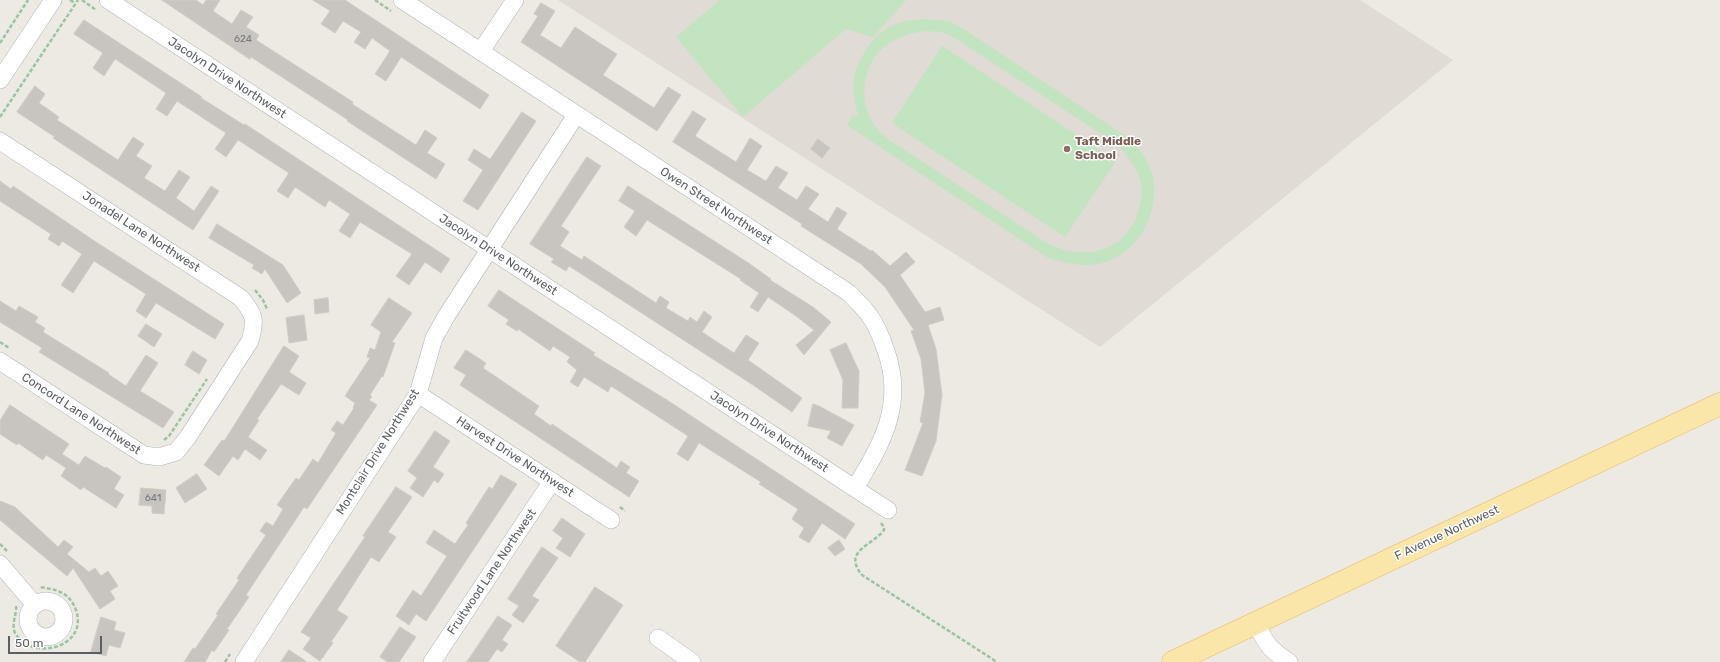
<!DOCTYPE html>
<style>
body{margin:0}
#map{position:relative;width:1720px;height:662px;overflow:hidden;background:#edeae3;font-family:Rubik,sans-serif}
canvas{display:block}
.scale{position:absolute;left:8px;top:636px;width:94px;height:18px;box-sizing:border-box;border:2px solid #5b5f63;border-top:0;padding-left:5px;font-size:12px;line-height:14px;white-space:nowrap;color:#5b5f63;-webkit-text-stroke:3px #fff;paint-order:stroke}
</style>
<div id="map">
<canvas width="1720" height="662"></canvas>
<div class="scale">50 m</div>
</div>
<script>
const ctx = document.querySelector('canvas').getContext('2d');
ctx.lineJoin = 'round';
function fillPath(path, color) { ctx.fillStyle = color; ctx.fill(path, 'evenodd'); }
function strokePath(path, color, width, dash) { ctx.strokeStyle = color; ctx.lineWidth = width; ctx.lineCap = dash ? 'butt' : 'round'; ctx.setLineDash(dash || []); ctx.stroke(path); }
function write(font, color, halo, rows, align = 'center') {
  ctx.font = font + ' Rubik,sans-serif'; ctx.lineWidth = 3; ctx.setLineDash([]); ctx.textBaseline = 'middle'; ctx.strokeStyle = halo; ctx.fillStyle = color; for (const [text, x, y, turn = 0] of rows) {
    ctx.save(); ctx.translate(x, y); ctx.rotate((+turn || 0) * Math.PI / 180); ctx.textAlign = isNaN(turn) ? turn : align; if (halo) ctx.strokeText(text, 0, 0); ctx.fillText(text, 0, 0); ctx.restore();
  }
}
fillPath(new Path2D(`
 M558 0H1360L1453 60 1100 347Z`), '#e0dbd4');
fillPath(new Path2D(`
 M720 0H906L873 37 846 29 743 117 676 37Z
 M923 19 949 21 962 28 1130 139C1140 149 1148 160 1152 174 1155 182 1154 191 1154 198 1150 235 1122 266 1084 265 1071 265 1060 261 1048 258L847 125 853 115 858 117C856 104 852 91 854 78 855 70 860 61 863 55 878 29 894 21 923 19ZM922 31 941 32 955 38 1118 145C1128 157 1137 167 1141 182 1143 190 1141 201 1139 209 1127 253 1085 261 1048 244L888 139C884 135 878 131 875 126 857 102 862 61 888 44 899 37 909 34 922 31Z
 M942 46 1116 161 1065 237 892 123Z`), '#c3e4c0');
const building = new Path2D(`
 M162 0H196L203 5 206 0H220L213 11 232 24 241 10 253 17 246 27 259 35 256 40 353 102 352 104 416 145 425 130 437 138 427 153 445 164 436 179 347 121 348 120 251 57 250 59Z
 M313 0H345L489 95 480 109 401 57 386 81 375 74 390 51 372 38 365 49 354 42 361 32 343 21 335 33 321 24 330 11Z
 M541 3 555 11 540 35 561 48 575 27 604 46 617 54 603 75 654 108 668 87 681 95 657 131 521 42 538 16 534 14Z
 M84 20 202 97 201 98 244 125 245 124 450 259 441 273 425 262 409 285 396 276 412 254 360 222 350 238 339 231 350 214 329 200 325 207 295 187 288 198 277 191 289 173 238 140 226 157 215 149 226 133 177 101 167 116 156 109 166 93 115 59 104 76 93 68 103 53 74 34Z
 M35 86 45 94 39 103 59 117 57 120 118 160 133 137 144 144 136 156 152 166 144 178 165 191 179 170 190 177 176 198 194 211 211 186 219 191 193 230 53 138 55 137 17 112Z
 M693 111 706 119 695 136 736 162 750 138 762 146 747 170 766 181 776 166 788 173 778 188 797 200 806 186 819 194 808 209 828 222 837 207 847 213 837 229 871 251 872 250 890 266 906 252 915 262 900 275 925 312 940 307 944 320 928 325 936 349 942 395 936 441 922 476 905 470 923 423 920 422 925 393 921 359 911 331 914 330 885 287 861 264 801 226 802 224 673 142Z
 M522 112 536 121 478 210 463 201 483 170 468 160 474 149 490 159Z
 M818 139 830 148 822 158 811 149Z
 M587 157 601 166 561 226 569 232 560 246 582 260 584 256 656 303 660 296 669 302 666 308 688 321 690 317 697 322 704 311 712 317 702 332 734 353 746 335 759 343 748 360 802 398 792 412 753 385 569 266 566 271 551 262 554 259 530 244Z
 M0 181 11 189 13 186 96 242 224 324 215 339 156 303 146 318 136 311 146 294 94 261 73 293 61 285 82 254 62 241 59 246 48 239 51 234 0 201Z
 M628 186 747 262 771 279 770 280 813 307 831 322 804 355 796 345 814 330 796 316 768 297 758 312 750 307 759 293 740 280 741 279 647 220 636 236 624 227 635 211 619 201Z
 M217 224 283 265 301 293 287 303 265 269 262 274 252 268 254 265 209 238Z
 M499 290 595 353 593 355 667 400 855 524 845 539 822 523 809 543 799 537 804 528 792 519 798 509 759 484 761 482 699 443 688 461 677 454 688 436 611 386 608 392 584 377 578 387 570 382 577 370 567 362 570 357 553 346 550 351 518 329 517 331 506 324 509 320 488 306Z
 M328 298 329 312 315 314 314 300Z
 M389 298 412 313 392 342 395 343 383 377 382 376 370 395 372 397 369 400 377 405 307 509 304 507 246 595 249 597 227 629 229 630 214 652 212 650 205 662H184L193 648 195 649 218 615 216 614 239 580 237 578 266 535 260 531 266 522 273 526 283 509 277 505 296 478 299 480 313 459 318 463 336 433 331 430 337 421 343 425 354 408H353L355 403 345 396 370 358 367 357 370 348 375 350 381 332 371 325Z
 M0 301 16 311 19 306 38 317 35 322 45 328 43 332 109 373 108 374 126 386 146 355 158 363 140 391 174 412 163 428 39 352 42 348 0 322Z
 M304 315 307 340 289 343 286 318Z
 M146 324 162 334 154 347 138 336Z
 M846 343 859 371 858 408H842L843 380 830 350Z
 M284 346 299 356 289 372 306 383 299 395 281 384 257 419 259 420 248 437 267 450 260 460 245 449 238 460 233 456 219 476 204 465 222 440 224 441Z
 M466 350 486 363 483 368 539 406 534 414 551 426 552 424 617 468 621 461 630 467 626 473 639 481 629 497 460 385 466 375 454 368Z
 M193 351 207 360 199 374 185 365Z
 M813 404 819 406 854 425 842 446 827 438 831 431 808 426Z
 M10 405 69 444 62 454 79 465 85 456 105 468 106 467 121 477 114 489 124 495 116 508 83 487 81 490 61 476 66 468 46 455 43 460 18 443 17 445 0 434V421Z
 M435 431 450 441 433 467 444 474 438 483 434 480 423 497 410 488 417 478 408 471Z
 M197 474 207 489 185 503 176 488Z
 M501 475 517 484 426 621 416 614 409 625 396 616 413 590 421 596 447 556 426 543 434 530 455 544 468 525 466 523 489 487 492 489Z
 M396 487 412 497 388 532 396 537 379 562 371 557 337 610 348 617 331 642 333 643 320 661 303 649 311 638 301 632 365 537 363 536Z
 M141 488 166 490 164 514 152 513V506L139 505Z
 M0 501 15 507 58 547 64 540 73 547 67 554 89 572 95 568 101 576 108 571 118 586 110 591 115 599 100 609 73 568 67 576 0 520Z
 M562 518 585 534 570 557 556 548 563 538 553 531Z
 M839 540 845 549 835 556 828 548Z
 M542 547 558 558 532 596 539 600 523 623 512 615 519 606 508 599Z
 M595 587 623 605 585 662H580L556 646Z
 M498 616 512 625 502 640 508 644 502 652 497 649 488 662H467Z
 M101 617 116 622 114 630 125 633 120 648 109 645 106 656 91 652Z
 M400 627 416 637 399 662H388L380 657Z
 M289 650 307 662H281Z`);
fillPath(building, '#c8c5c0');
strokePath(building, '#d1cbc1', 1);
const minor = new Path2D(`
 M108 0 888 510
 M402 0 849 293C856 300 863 307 869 315 877 325 882 339 886 351 905 404 882 444 855 488
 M481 51 515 0
 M0 80 53 0
 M0 141 241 298C255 315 256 320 250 341L188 437 176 452 159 457 144 455 0 361
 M418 394 611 520
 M0 564 35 605
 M28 619a18 18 0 1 1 36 0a18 18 0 1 1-36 0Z
 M1256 623C1266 644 1269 649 1289 662
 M658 638 692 662
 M244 662 418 394 434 338 447 315 576 115
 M432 662 552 481`);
const major = new Path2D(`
 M1173 662 1720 404`);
strokePath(minor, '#b0b4b7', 18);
strokePath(major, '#eab65f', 23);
strokePath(new Path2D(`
 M70 0 75 3
 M82 0 96 10
 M375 0 391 11
 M0 43 28 0
 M0 117 78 0
 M255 290 263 300 267 309
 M0 342 9 348
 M164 440 169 436 207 379
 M620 507 625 511
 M881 523 884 527V530C872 546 842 551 862 575L997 662
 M0 544 7 551
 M16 606C17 614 11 624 15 633 31 662 89 648 76 610 73 602 68 595 60 592 54 589 46 588 39 587
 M225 662 230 654`), '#9ac4a2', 2.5, [4, 2]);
strokePath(minor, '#fff', 17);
strokePath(major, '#fbe6aa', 22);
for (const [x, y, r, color] of [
 [1067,149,4,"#8d6e63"]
]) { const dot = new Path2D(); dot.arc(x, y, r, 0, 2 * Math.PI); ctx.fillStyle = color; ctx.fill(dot); strokePath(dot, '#fff', 1.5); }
write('10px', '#76787a', null, [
 ["624",243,39],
 ["641",153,498]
]);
write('12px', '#5b5f63', '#fff', [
 ["Jacolyn Drive Northwest",227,78,33],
 ["Owen Street Northwest",716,206,33],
 ["Jonadel Lane Northwest",141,232,33],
 ["Jacolyn Drive Northwest",498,255,33],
 ["Concord Lane Northwest",81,414,33],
 ["Jacolyn Drive Northwest",769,432,33],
 ["Montclair Drive Northwest",378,452,-58],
 ["Harvest Drive Northwest",515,457,33],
 ["F Avenue Northwest",1447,533,-25],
 ["Fruitwood Lane Northwest",492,572,-56]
]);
write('bold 12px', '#785e54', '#fff', [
 ["Taft Middle",1075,142],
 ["School",1075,156]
], 'left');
</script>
